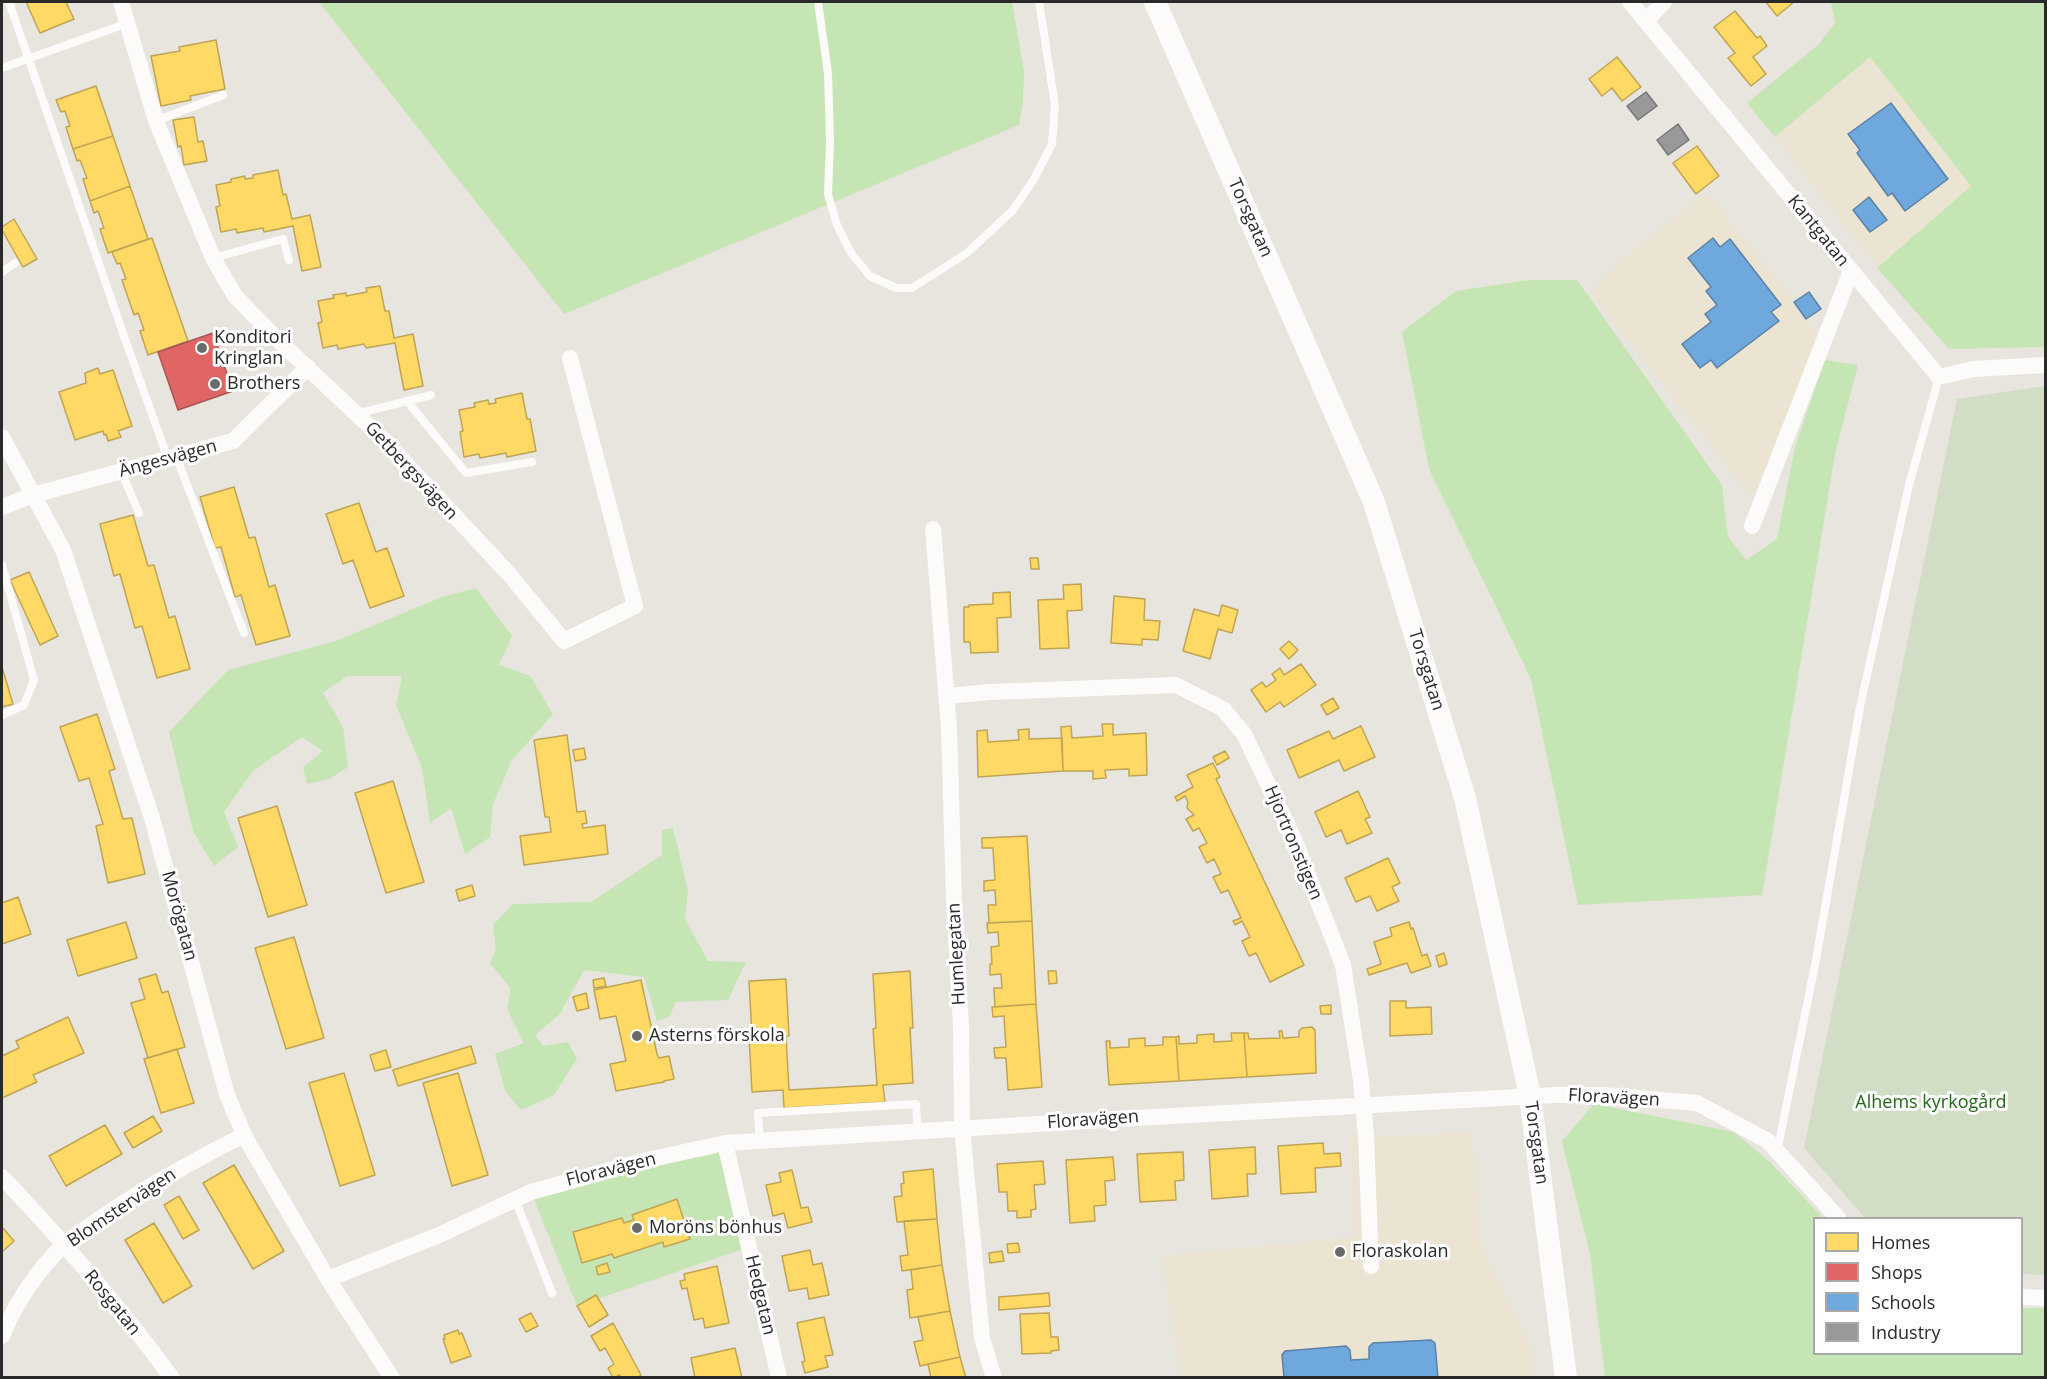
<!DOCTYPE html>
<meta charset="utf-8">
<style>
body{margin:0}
#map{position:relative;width:2047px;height:1379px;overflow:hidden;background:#e8e4de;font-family:"Open Sans",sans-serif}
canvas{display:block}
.frame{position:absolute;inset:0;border:3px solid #292929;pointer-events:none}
.legend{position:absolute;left:1813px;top:1217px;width:210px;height:138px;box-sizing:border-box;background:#fff;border:2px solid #a9a9a9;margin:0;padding:8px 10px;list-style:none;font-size:18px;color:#292929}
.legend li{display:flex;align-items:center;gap:12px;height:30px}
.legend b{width:30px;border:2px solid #a9a9a9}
</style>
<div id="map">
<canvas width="2047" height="1379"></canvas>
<div class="frame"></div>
<ul class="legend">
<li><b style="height:16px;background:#ffd966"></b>Homes</li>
<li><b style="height:16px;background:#e06666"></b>Shops</li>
<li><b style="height:16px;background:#6fa8dc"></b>Schools</li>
<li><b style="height:16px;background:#999"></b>Industry</li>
</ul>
</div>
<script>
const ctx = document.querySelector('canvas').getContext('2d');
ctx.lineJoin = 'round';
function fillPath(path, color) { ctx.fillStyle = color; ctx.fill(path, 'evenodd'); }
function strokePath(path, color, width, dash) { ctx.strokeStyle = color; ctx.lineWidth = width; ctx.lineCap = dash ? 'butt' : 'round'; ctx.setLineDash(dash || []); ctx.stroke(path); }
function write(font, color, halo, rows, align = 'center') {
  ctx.font = font + ' "Open Sans",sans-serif'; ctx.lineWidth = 6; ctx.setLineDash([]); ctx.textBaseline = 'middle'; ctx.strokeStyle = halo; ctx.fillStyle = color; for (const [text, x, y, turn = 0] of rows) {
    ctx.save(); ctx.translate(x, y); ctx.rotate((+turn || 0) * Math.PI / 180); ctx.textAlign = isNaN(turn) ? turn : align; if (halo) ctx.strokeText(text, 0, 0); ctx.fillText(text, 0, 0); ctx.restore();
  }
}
fillPath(new Path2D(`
 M1870 57 1971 186 1877 268 1775 137Z
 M1706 192 1794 301 1809 292 1821 309 1806 320 1819 335 1752 498 1591 293 1620 261Z
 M1472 1133 1482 1249 1530 1346 1532 1377H1182L1161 1256 1353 1237 1350 1137Z`), '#ece4d2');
fillPath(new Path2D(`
 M319 2H1012L1024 71 1023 100 1019 125 564 314Z
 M1831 2H2045V347L1949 349 1877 268 1971 186 1870 57 1775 137 1747 103 1818 45 1835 23Z
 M1529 280H1577L1722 485 1728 537 1746 560 1777 539 1795 447 1825 360 1858 365 1835 454 1762 895 1578 905 1531 679 1429 469 1402 332 1456 291Z
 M476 588 512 636 499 665 530 676 553 714 512 760 493 804 490 837 465 854 451 808 430 823 422 768 396 705 402 676H347L323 693 343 727 348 767 329 779 307 784 303 767 323 751 302 737 253 771 224 812 238 847 214 866 193 831 169 732 228 670 336 641 442 597Z
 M673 828 688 891 685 919 708 961 746 962 728 1000 676 1002 669 1017 657 1021 644 977 584 970 560 1014 535 1035 543 1046 568 1042 577 1059 554 1095 521 1110 505 1091 495 1054 524 1043 507 1009 511 989 490 963 496 950 493 925 513 904 591 902 662 855V830Z
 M1594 1104 1734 1132 1770 1162 1823 1218H1814V1354H2022V1308H2045V1377H1605L1590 1254 1562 1141Z
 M725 1143 749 1247 577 1306 531 1192Z`), '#c6e5b5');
fillPath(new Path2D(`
 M2045 386 2046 1275H2045L2022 1274V1218H1865L1804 1148 1957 399Z`), '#d2ddc5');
const homes = new Path2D(`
 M26 2H66L74 19 40 33Z
 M1766 2H1794L1777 16Z
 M1735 11 1757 38 1760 36 1767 46 1753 57 1766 74 1751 86 1728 58 1735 53 1714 27Z
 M216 40 225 89 190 96 191 100 161 106 151 56 180 51 179 47Z
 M1617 57 1641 87 1622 101 1612 88 1602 96 1589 79Z
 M96 86 113 136 73 149 66 127 70 126 65 111 61 112 56 100Z
 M194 117 198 142 203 141 207 161 184 165 181 146 178 147 173 120Z
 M113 136 130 186 90 201 83 179 87 178 80 160 77 161 73 149Z
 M1697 146 1719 176 1696 194 1673 163Z
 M278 170 283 195 286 194 292 219 310 215 321 267 302 271 293 226 264 232 263 228 237 233 236 229 221 232 216 207 220 206 216 185 231 182V179L245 176V179L253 178V175Z
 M130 186 148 239 108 253 100 229 104 228 98 211 94 213 90 201Z
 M14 219 37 259 23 267 2 230V227Z
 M152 238 188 341 148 355 140 331 144 330 138 313 134 315 122 280 126 279 120 263 117 264 112 252Z
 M380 286 385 311H389L394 338 413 334 423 386 404 390 395 343 366 348 364 344 338 349 337 345 323 348 318 323 322 322 318 301 334 298 333 295 346 293V296L367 292 366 288Z
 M98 368 100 374 113 370 132 426 118 431 121 437 108 441 106 434 104 435 103 431 75 440 59 392 86 383 85 373Z
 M522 393 527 419H530L536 451 507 457 506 453 480 458 479 454 464 457 460 432 463 431 459 410 475 407 474 403 488 400 489 404 496 403 495 399Z
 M234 487 249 538 255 537 269 587 275 585 290 636 256 645 241 595 235 597 221 547 215 548 200 497Z
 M359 503 376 552 387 548 404 596 370 608 353 560 343 564 326 514Z
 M133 515 148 566 154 565 169 618 175 616 190 669 157 678 142 626 135 628 120 574 114 576 100 524Z
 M1030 558H1038L1039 569H1031Z
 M29 572 58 636 40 645 10 580Z
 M1081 584 1082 610 1067 611 1069 648 1040 649 1038 600 1064 599 1063 585Z
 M1010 592 1011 617 997 618 998 652 971 653 970 642H964V607H969V605L993 604V593Z
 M1114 596 1145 599 1144 620 1160 621 1158 640 1142 639V645L1111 643Z
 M1222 605 1238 610 1232 633 1218 629 1210 659 1183 651 1194 609 1219 616Z
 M1289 641 1298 650 1289 659 1280 649Z
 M1301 664 1316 685 1284 707 1280 702 1266 712 1251 690 1262 682 1266 687 1276 680 1272 674 1280 668 1284 675Z
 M2 667 13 704 2 707Z
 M1333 698 1339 708 1327 715 1321 705Z
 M97 714 115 769 109 771 123 819 132 818 145 874 108 883 96 826 103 824 89 778 79 781 60 727Z
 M1102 724H1113V735L1146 733 1147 775 1129 776V769L1105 770 1106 778 1093 779V771H1063L1061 727 1071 726 1072 738 1103 736Z
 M1361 726 1375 757 1344 771 1339 760 1299 778 1287 750 1329 731 1333 739Z
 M1029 729V739L1062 738 1063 771 978 777 977 731 987 730 988 742 1019 740 1018 730Z
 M567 735 577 812 585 811 587 823 582 824 583 828 605 825 608 854 524 865 520 836 551 832 549 817H545L534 740Z
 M584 748 586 759 575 761 573 750Z
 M1225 751 1229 758 1217 765 1213 757Z
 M1213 763 1220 777 1216 779 1304 965 1270 982 1256 953 1249 956 1242 941 1250 937 1242 921 1235 925 1233 921 1241 918 1228 890 1221 893 1213 877 1221 874 1214 859 1207 863 1199 847 1207 843 1199 828 1193 831 1186 819 1194 815 1187 808 1188 802 1185 796 1177 801 1175 797 1193 787 1187 775Z
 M393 781 424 882 386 893 355 793Z
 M1358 791 1370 817 1365 819 1372 833 1347 844 1341 830 1326 837 1315 812Z
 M277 806 307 905 268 917 238 818Z
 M1027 836 1032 921 989 923 988 905H996L995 890 984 891V881L995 880 993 848H982V838Z
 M1388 858 1400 883 1392 887 1399 901 1377 911 1370 896 1356 902 1345 878Z
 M472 885 475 896 459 901 456 890Z
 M18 897 31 934 2 944V903Z
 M1032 921 1036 1004 995 1007 994 988H1002L1001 974 990 975V964H992L991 947 999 946 998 932 988 933 987 923Z
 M126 922 137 958 78 976 67 940Z
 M1409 922 1411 929 1413 928 1422 956 1427 954 1431 966 1411 973 1407 963 1369 975 1367 969 1381 964 1374 942 1392 936 1390 928Z
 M294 937 324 1038 286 1049 255 948Z
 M1444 953 1447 964 1439 967 1436 956Z
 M910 971 913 1028H910L913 1083 883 1085 885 1102 784 1108 783 1090 752 1092 749 1036H752L749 981 786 979 789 1036H786L789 1090 877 1085 873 1029 876 1028 873 974Z
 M1048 971H1056L1057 983 1049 984Z
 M156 974 162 993 168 991 185 1047 148 1058 131 1003 145 999 139 979Z
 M604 978 606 986 594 988 593 980Z
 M641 980 657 1054 659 1058 669 1056 674 1079 664 1081V1082L616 1091 610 1064 626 1061 616 1016 600 1019 594 990Z
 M586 993 589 1008 577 1011 573 997Z
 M1390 1001H1406V1008L1431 1007 1432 1034 1390 1036Z
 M1036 1004 1042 1087 1008 1090 1006 1058H995L994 1048 1006 1047 1004 1016 993 1017 992 1007Z
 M1331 1005V1014H1321L1320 1006Z
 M68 1017 84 1053 33 1075 37 1082 2 1098V1056L19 1048 16 1041Z
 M1312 1027 1315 1030 1316 1073 1247 1077 1244 1033H1248L1249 1039 1280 1038 1279 1031H1282L1283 1038 1299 1037V1031L1302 1028Z
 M1231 1033H1244L1247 1077 1179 1081 1176 1037 1179 1036V1044L1197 1043V1035L1214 1034V1042L1232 1041Z
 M1163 1037H1176L1179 1081 1109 1085 1106 1041H1110V1048L1129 1047V1039L1145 1038V1046L1163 1045Z
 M471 1046 476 1063 398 1086 393 1070Z
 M177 1049 194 1103 161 1113 144 1059Z
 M386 1050 391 1067 375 1071 370 1055Z
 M344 1073 375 1175 340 1186 309 1083Z
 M458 1073 488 1175 452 1186 423 1083Z
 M153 1116 162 1131 133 1148 124 1133Z
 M105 1125 122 1154 66 1186 49 1156Z
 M1323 1143 1324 1154 1340 1153 1341 1166 1315 1168 1316 1192 1281 1194 1278 1146Z
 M1255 1147 1256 1174H1247L1248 1196 1212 1199 1209 1150Z
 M1183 1152 1184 1180 1175 1181 1176 1200 1140 1202 1137 1154Z
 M1113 1157 1115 1180 1105 1181 1106 1205 1094 1206 1095 1221 1070 1223 1066 1160Z
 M1043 1161 1045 1184 1034 1185 1036 1209 1031 1210V1217L1017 1218V1211H1008L1007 1192H999L997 1164Z
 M234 1165 284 1251 253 1269 203 1183Z
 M933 1169 937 1219 897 1222 894 1197 902 1196 901 1184 904 1183 903 1172Z
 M792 1170 801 1208 808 1207 812 1222 788 1228 784 1213 773 1216 766 1185 781 1182 779 1173Z
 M179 1196 199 1230 183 1239 164 1205Z
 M677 1199 690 1239 664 1247 663 1242 614 1258 612 1254 582 1263 573 1232 622 1218 624 1223 634 1220 632 1215Z
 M937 1219 942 1265 902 1271 900 1256 908 1255 904 1221Z
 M154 1223 192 1286 163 1303 125 1240Z
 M2 1227 14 1241 2 1252Z
 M1018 1243 1020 1252 1008 1253 1007 1244Z
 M810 1250 813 1265 822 1263 829 1295 809 1299 807 1288 789 1291 782 1256Z
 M1002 1251 1004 1261 990 1263 989 1253Z
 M607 1263 610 1272 598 1275 596 1267Z
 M942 1265 950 1311 910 1318 907 1290 913 1289 911 1270Z
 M717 1266 729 1323 705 1328 703 1318 694 1320 687 1288 682 1289 680 1281 685 1280 684 1274Z
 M1049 1293 1050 1306 999 1310V1297Z
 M596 1295 608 1315 589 1327 577 1306Z
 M950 1311 960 1357 920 1366 914 1342 923 1340 918 1317Z
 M531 1313 538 1326 526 1332 519 1319Z
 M1049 1313 1051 1337H1058L1059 1350 1051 1351V1353L1022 1354 1020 1314Z
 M824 1317 833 1355 825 1356 828 1367 805 1373 802 1362 805 1361 797 1323Z
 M613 1323 641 1375 637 1378H621L620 1375 613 1378 608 1368 614 1364 605 1348 600 1351 591 1336Z
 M458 1330 459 1334 462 1333 471 1356 451 1363 443 1339H445L444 1335Z
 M735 1348 742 1378H695L691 1358Z
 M960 1357 966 1378H931L928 1364Z`);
fillPath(homes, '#ffd966');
strokePath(homes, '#bfa454', 1.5);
const shops = new Path2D(`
 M213 333 233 391 178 410 158 352Z`);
fillPath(shops, '#e06666');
strokePath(shops, '#a95454', 1.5);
const schools = new Path2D(`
 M1891 103 1948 179 1905 211 1892 193 1888 196 1857 153 1860 150 1848 134Z
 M1869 197 1887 220 1870 232 1853 210Z
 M1713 238 1720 247 1730 239 1781 305 1771 312 1779 321 1717 368 1711 360 1700 368 1682 344 1711 322 1705 314 1717 305 1706 291 1711 287 1688 258Z
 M1809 292 1821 309 1806 319 1794 302Z
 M1431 1340 1435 1343 1438 1378H1284L1282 1355 1285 1351 1346 1346 1350 1350 1351 1360 1369 1359V1347L1373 1343Z`);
fillPath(schools, '#6fa8dc');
strokePath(schools, '#5a82a6', 1.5);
const industry = new Path2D(`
 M1646 92 1657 106 1638 120 1627 106Z
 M1678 124 1689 140 1668 155 1657 140Z`);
fillPath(industry, '#999');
strokePath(industry, '#777', 1.5);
strokePath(new Path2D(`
 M9 2 125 339 168 459
 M818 2 828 73 830 142 828 194 837 225 851 253 870 276 896 288H912L967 253 1013 210 1034 179 1052 144 1055 105 1039 2
 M2 68 128 23
 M156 121 223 95
 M213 258 283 239 289 260
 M2 272 15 263
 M407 401 466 473 532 462
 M356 414 431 395
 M176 456 244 633
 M121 471 139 513
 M2 565 34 680 24 705 2 715
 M760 1141 758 1113 916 1104 918 1131
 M1777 1152 1816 960 1860 707 1909 485 1939 377
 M515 1199 552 1293`), '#fcfbfa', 8);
strokePath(new Path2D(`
 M121 2 156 121 213 258 235 296 279 341 384 440 509 574 564 641 635 606 570 358
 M1630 2 1939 377 1973 369 2046 365
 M1646 21 1664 2
 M2 437 63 550 152 818 227 1095 245 1137 328 1279 392 1378
 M2 507 33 495 233 441 308 367
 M1752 526 1851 271
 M933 529 949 727 954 901 961 1027 962 1128 982 1338 994 1378
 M947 696 990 692 1176 685 1223 709 1244 734 1294 839 1343 965 1361 1080 1366 1136 1371 1266
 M725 1143 779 1378
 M2 1177C62 1240 120 1307 172 1378
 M328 1279 437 1236 531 1192 643 1161 725 1143 1137 1118 1555 1095H1603L1697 1103 1768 1141 1838 1218
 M2022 1297 2046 1298
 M2 1336C15 1304 37 1270 63 1246 78 1233 95 1222 111 1211 153 1183 197 1159 242 1136L245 1137`), '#fcfbfa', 16);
strokePath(new Path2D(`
 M1155 2 1374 502 1465 798 1530 1096 1566 1378`), '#fcfbfa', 22);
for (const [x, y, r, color] of [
 [202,348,6,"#6c6a68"],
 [215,384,6,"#6c6a68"],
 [637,1036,6,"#6c6a68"],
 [637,1228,6,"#6c6a68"],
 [1340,1252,6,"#6c6a68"]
]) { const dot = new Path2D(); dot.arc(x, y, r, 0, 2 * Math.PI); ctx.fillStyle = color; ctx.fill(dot); strokePath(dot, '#fff', 2); }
write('18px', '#292929', '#fff', [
 ["Torsgatan",1250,218,66],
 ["Kantgatan",1818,231,51],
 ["Ängesvägen",168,459,-15],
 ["Getbergsvägen",411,471,47],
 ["Torsgatan",1426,670,73],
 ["Hjortronstigen",1293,843,67],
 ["Morögatan",179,916,75],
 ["Humlegatan",957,954,-93],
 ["Floravägen",1614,1098,3],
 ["Floravägen",1093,1120,-4],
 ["Torsgatan",1536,1143,82],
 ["Floravägen",611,1170,-14],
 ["Blomstervägen",122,1208,-34],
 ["Hedgatan",760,1295,77],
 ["Rosgatan",112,1303,51]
]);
write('18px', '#292929', '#fff', [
 ["Konditori",214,338],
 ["Kringlan",214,359],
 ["Brothers",227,384],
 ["Asterns förskola",649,1036],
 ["Moröns bönhus",649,1228],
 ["Floraskolan",1352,1252]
], 'left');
write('18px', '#226816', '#fff', [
 ["Alhems kyrkogård",1931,1103]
]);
</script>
